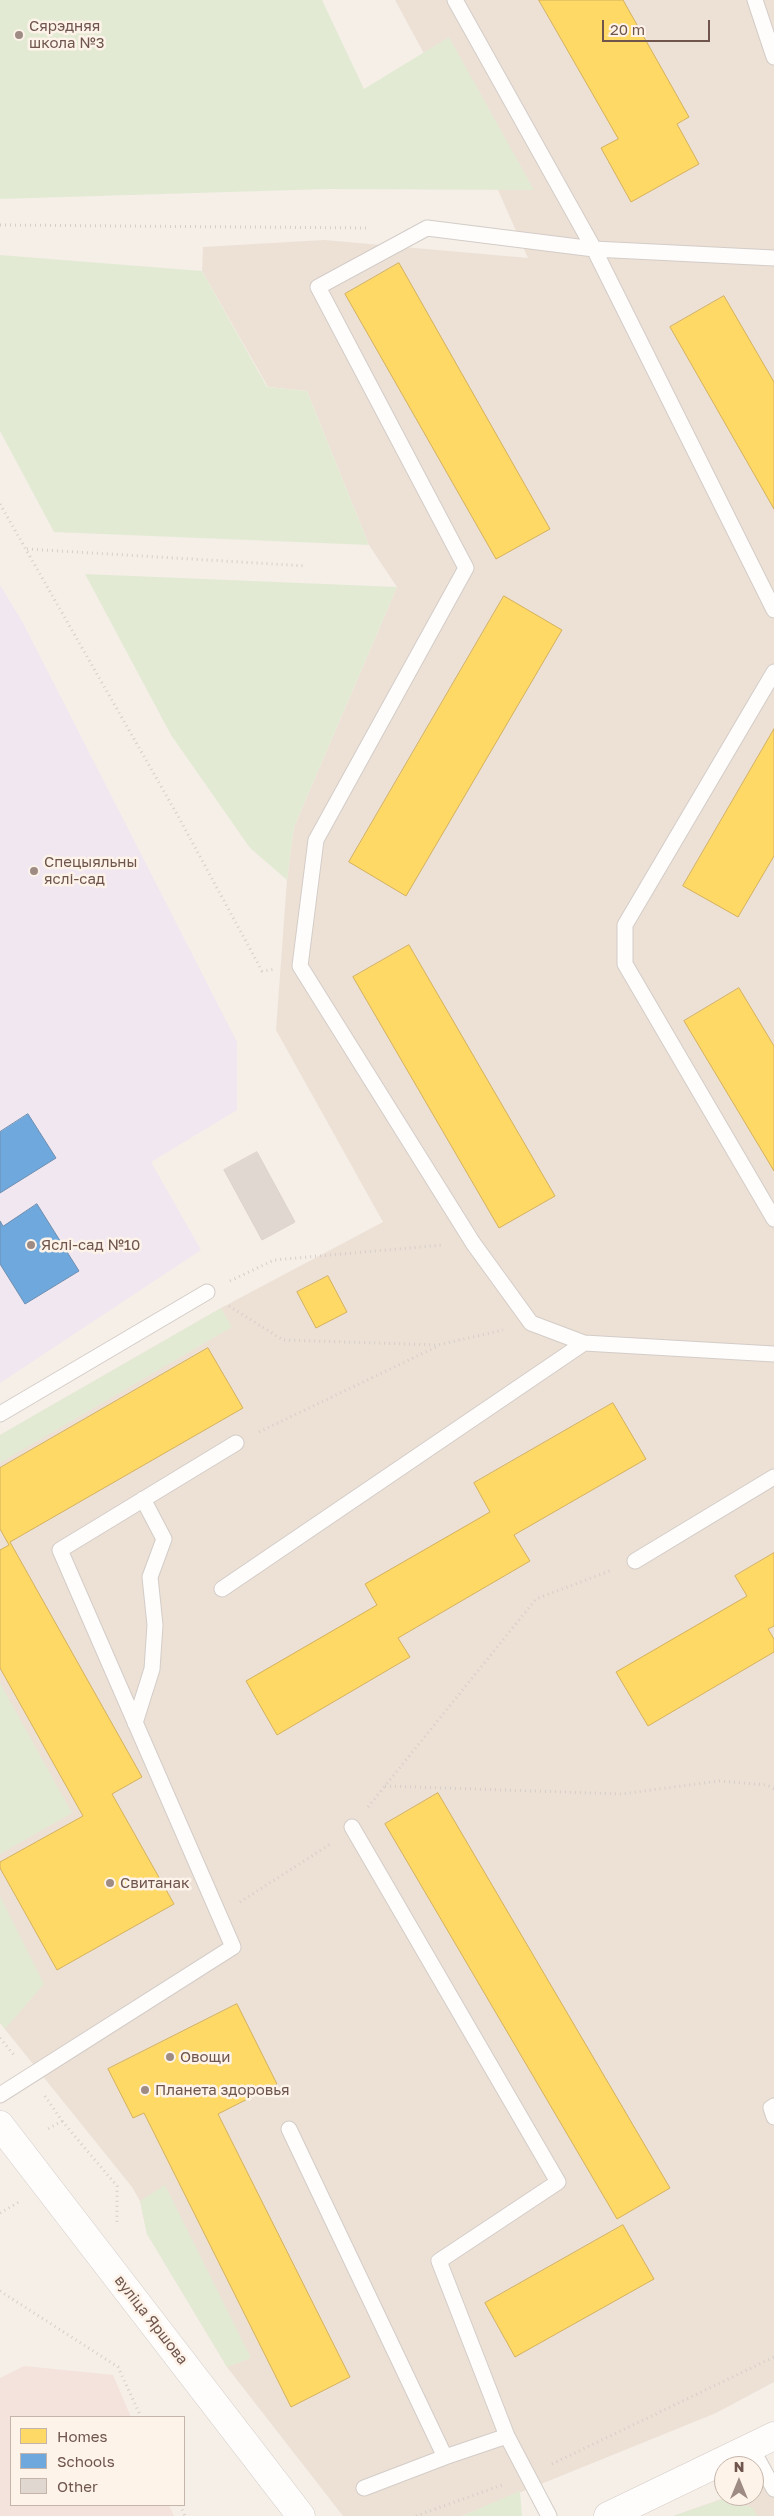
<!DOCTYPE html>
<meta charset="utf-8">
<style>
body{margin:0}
#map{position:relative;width:774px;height:2516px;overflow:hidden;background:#f5efe8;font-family:"Golos Text",sans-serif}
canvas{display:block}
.legend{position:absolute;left:10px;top:2416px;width:175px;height:90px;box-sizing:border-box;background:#fdf3e9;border:1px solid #c4b4aa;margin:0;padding:6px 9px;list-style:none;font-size:15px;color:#6f554c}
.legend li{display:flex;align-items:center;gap:10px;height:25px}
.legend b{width:25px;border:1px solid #c4b4aa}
.north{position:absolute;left:714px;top:2456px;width:50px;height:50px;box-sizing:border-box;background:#fdf3e9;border:1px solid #c4b4aa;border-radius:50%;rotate:0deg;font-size:14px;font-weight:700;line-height:20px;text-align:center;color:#6f554c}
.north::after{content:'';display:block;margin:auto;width:18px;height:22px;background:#9e8b83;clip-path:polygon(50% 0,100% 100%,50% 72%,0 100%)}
.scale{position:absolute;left:602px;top:20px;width:108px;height:22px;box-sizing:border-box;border:2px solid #6f554c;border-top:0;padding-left:6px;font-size:15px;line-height:18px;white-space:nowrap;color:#6f554c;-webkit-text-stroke:4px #fdf3e9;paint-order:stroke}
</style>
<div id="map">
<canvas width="774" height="2516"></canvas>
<ul class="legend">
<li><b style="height:14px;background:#ffd966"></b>Homes</li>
<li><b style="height:14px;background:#6fa8dc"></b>Schools</li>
<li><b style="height:14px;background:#e1d7d1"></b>Other</li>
</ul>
<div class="north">N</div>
<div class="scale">20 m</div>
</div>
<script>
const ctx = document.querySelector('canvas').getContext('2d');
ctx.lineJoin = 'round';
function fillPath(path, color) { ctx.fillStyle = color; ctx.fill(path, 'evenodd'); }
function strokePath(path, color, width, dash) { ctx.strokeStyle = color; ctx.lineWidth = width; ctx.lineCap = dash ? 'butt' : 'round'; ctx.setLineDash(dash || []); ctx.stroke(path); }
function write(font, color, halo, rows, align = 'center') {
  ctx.font = font + ' "Golos Text",sans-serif'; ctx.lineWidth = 5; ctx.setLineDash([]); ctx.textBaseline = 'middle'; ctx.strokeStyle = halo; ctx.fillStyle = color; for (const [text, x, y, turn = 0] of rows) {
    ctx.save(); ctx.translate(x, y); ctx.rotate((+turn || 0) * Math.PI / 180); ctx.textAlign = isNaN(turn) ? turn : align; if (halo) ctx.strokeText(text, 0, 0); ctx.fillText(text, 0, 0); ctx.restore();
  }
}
fillPath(new Path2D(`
 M395 0H774V2382L716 2413 462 2516H343L227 2367 147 2234 140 2201 132 2187 0 2023V1435L221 1308 383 1222 276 1030 287 880 294 827 397 587 369 545 307 391 268 387 202 271 203 247 324 240 528 258 498 190Z
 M774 2474V2516H673L730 2496H754V2484Z`), '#ede1d6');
fillPath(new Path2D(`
 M24 2366 113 2375 131 2417H11V2505H169L174 2516H0V2378Z`), '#f4e3dc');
fillPath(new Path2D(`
 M0 585 23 623 237 1042V1110L151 1162 201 1250 0 1383Z`), '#f0e7f0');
fillPath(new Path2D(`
 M0 0H322L364 89 449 37 534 190 328 189 0 199Z
 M0 255 202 271 267 387 307 391 369 545 54 532 0 431Z
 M85 574 397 587 294 827 287 880 250 848 171 735Z
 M221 1308 232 1327 0 1463V1435Z
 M0 1683 72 1813 0 1854Z
 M0 1896 44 1984 5 2029 0 2023Z
 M165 2185 251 2358 227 2367 147 2234 140 2201Z
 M520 2491 522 2516H462Z
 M726 2498 753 2508 757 2516H673Z`), '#e3ead4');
const homes = new Path2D(`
 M539 0H623L689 117 677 124 699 164 631 202 601 148 618 139Z
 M399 263 550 529 496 559 345 294Z
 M724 296 774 382V509L670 327Z
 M504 596 562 630 406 896 349 862Z
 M774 729V856L738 917 683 886Z
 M409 945 555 1196 499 1228 353 977Z
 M739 988 774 1046V1171L684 1021Z
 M328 1276 347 1312 316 1328 297 1292Z
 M208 1348 243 1408 10 1542 142 1777 112 1794 174 1904 57 1970 0 1868V1862L83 1816 0 1668V1550L9 1545 0 1529V1468Z
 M613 1403 646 1459 514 1535 530 1561 398 1638 410 1657 277 1735 246 1681 377 1605 365 1584 490 1512 474 1483Z
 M774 1553V1626L768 1629 774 1639V1652L648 1726 616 1672 747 1596 735 1576Z
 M438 1793 670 2188 617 2219 385 1824Z
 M237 2004 277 2084 218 2114 350 2377 291 2407 144 2113 133 2118 108 2069Z
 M623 2225 654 2279 515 2357 485 2303Z`);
fillPath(homes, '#ffd966');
strokePath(homes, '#d4b15e', 1);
const schools = new Path2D(`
 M28 1114 56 1158 0 1193V1132Z
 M37 1204 79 1271 25 1304 0 1264V1221L3 1226Z`);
fillPath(schools, '#6fa8dc');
strokePath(schools, '#6f8fb1', 1);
const building = new Path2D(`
 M257 1152 295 1222 262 1240 224 1170Z`);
fillPath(building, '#e1d7d1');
strokePath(building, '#ddd2cb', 1);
const service = new Path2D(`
 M455 0 594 249 774 610
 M755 0 774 57
 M774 258 594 249 427 228 318 287 466 568 316 840 300 966 473 1243 531 1323 584 1343 774 1354
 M774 672 625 925V964L774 1219
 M0 1414 207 1292
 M635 1561 774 1477
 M222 1589 584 1343
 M135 1723 152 1669 155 1625 150 1577 164 1539 143 1499
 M352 1827 558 2182 439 2261 507 2436 549 2516
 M0 2095 233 1947 60 1550 236 1443
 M774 2106 771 2108 774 2117
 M289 2129 445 2457 507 2436
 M751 2447 774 2489
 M364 2488 445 2457`);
const minor = new Path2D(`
 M0 2125 301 2516`);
const secondary = new Path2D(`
 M608 2516 774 2436`);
strokePath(service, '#d3ccc7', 17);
strokePath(minor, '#d3ccc7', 29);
strokePath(secondary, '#d4cac4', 29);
strokePath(new Path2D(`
 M0 225 369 228
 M0 504 178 816 262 971 276 969
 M27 549 306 566
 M230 1281 274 1260 443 1245
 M229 1306 283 1340 438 1345 503 1330
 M259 1432 438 1346
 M385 1786 622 1794 719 1781 767 1785 774 1789
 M368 1807 536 1599 612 1570
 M240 1902 332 1843
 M0 2038 14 2055
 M45 2096 62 2121 46 2130
 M62 2121 117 2186V2222
 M0 2213 19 2202
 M0 2291 118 2367 141 2417
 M552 2464 774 2357
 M180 2505 185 2516
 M416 2516 502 2485`), '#d6ceca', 3, [1, 4]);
strokePath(service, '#fefdfc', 15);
strokePath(minor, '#fefdfc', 28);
strokePath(secondary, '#fefdfc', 28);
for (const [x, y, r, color] of [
 [19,35,5,"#9e8b83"],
 [34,871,5,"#9e8b83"],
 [31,1245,5,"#9e8b83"],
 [110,1883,5,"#9e8b83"],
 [170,2057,5,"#9e8b83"],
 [145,2090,5,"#9e8b83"]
]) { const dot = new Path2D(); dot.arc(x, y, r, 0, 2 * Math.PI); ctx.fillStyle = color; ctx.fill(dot); strokePath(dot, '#fdf3e9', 2); }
write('15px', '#6f554c', '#fdf3e9', [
 ["Сярэдняя",29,26],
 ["школа №3",29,43],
 ["Спецыяльны",44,862],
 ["яслі-сад",44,879],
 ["Яслі-сад №10",41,1245],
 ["Свитанак",120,1883],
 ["Овощи",180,2057],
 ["Планета здоровья",155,2090]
], 'left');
write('15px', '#6f554c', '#fdf3e9', [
 ["вуліца Яршова",151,2320,52]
]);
</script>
